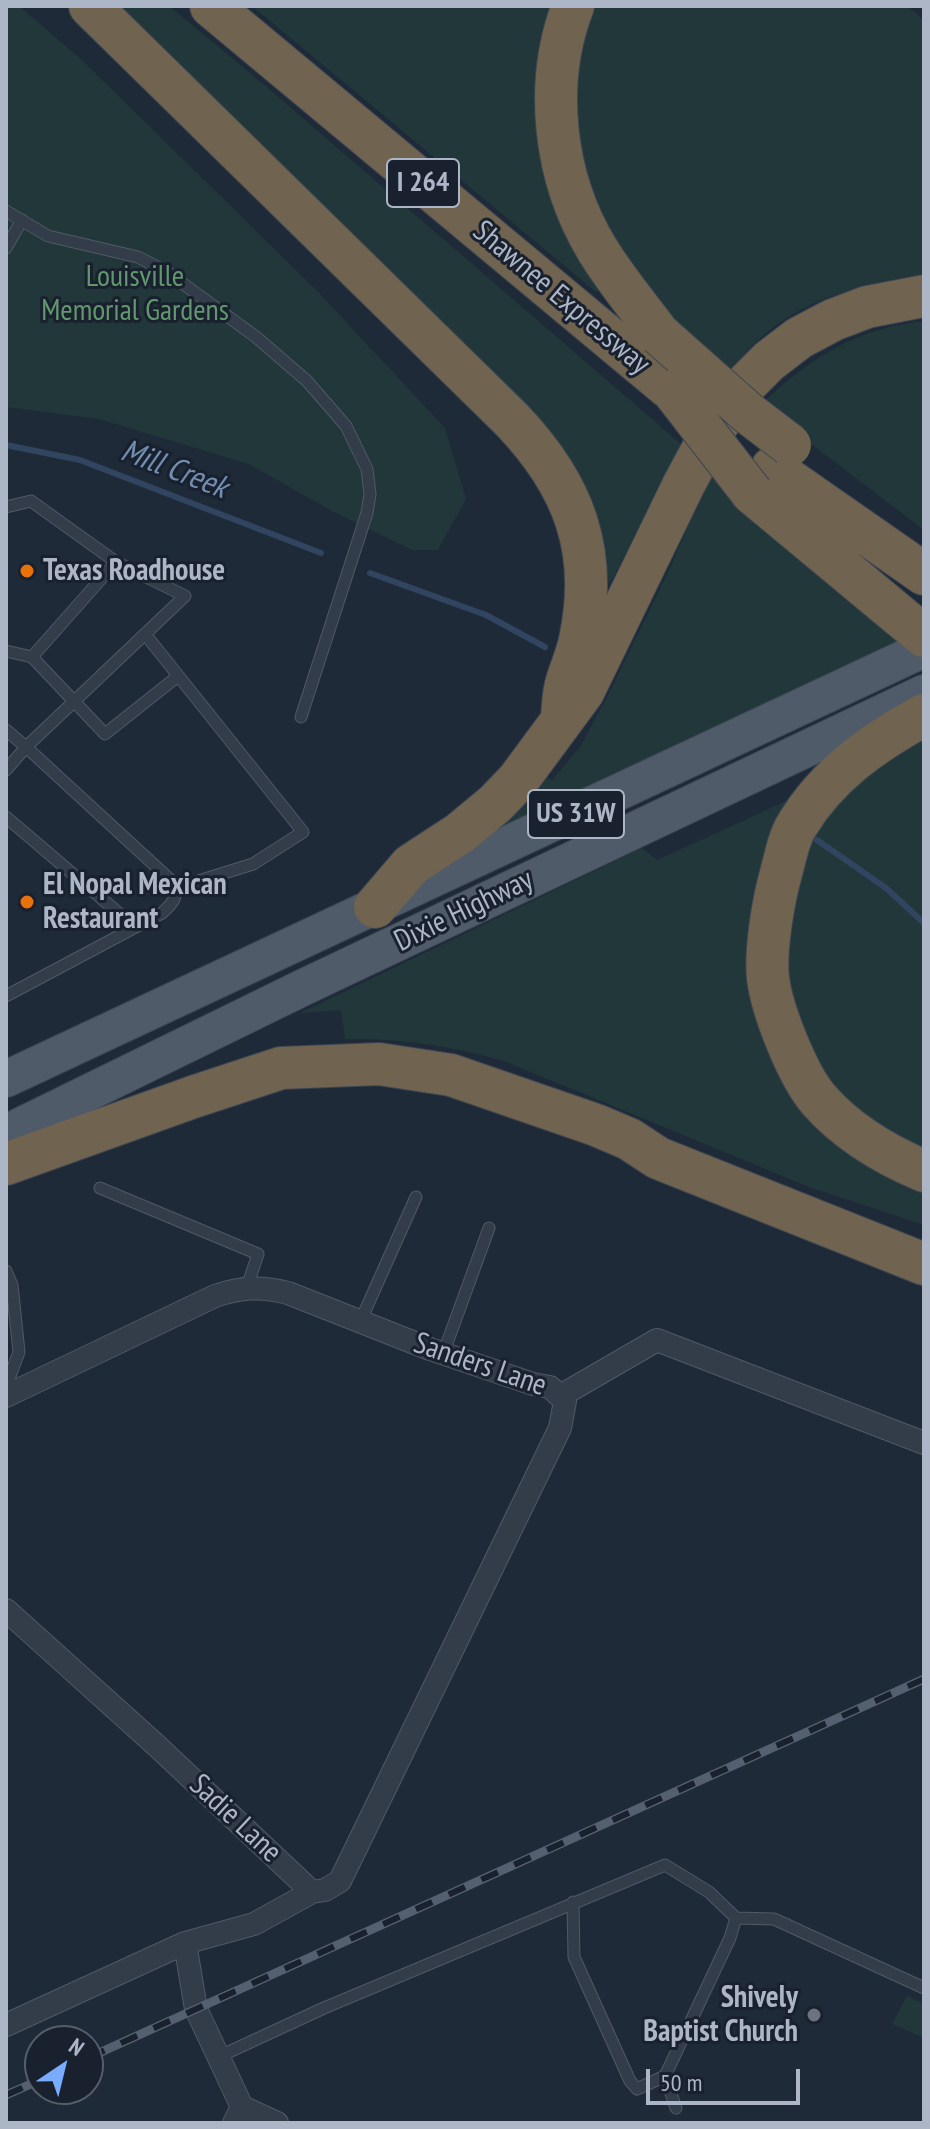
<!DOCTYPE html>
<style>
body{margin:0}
#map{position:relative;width:930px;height:2129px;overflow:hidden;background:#1f2a39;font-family:"PT Sans Narrow",sans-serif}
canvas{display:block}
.frame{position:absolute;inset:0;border:8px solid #adb6c6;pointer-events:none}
.north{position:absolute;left:24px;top:2025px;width:80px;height:80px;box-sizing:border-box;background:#18212d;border:2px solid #545d6a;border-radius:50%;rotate:35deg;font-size:22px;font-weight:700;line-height:32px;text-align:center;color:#adb6c6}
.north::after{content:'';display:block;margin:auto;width:28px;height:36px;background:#7aacfe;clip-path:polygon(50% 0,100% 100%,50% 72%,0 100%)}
.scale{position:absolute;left:646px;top:2069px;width:154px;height:36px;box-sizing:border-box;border:4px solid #adb6c6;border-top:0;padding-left:10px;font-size:24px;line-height:28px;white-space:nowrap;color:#adb6c6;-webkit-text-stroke:6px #18212d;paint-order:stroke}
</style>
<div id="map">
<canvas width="930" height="2129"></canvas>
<div class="frame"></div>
<div class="north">N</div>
<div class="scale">50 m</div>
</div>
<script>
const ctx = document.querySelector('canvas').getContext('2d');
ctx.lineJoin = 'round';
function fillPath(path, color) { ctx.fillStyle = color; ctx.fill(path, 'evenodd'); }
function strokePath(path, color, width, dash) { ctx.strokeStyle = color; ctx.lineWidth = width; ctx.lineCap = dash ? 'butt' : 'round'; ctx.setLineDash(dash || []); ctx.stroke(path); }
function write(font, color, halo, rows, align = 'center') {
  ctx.font = font + ' "PT Sans Narrow",sans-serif'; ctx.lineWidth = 6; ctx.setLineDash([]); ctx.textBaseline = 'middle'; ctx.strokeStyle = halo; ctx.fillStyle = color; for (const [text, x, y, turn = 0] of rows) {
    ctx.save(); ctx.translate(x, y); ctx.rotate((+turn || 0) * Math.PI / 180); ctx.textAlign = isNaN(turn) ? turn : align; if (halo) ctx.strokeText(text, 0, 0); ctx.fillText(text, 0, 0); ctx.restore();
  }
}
fillPath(new Path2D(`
 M6 6H19L83 61 186 162 319 293 445 428 466 499 438 550H412L330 510 249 464 99 419 6 407Z
 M108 6H169L261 82 681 444 613 578 602 589 593 529Z
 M252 6H558L604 284 596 292Z
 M589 6H907L924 20V274C868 283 807 297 764 335 750 347 737 362 724 375L626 268 584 184 574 97Z
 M924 321V530L760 405C811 358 853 329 924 321Z
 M710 473 886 625 900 646 483 847 546 777 552 780 580 747 610 691 671 566Z
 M924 734V1154L858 1113 826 1077 804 1038 788 995 782 934 817 819 899 747Z
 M805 789 775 1051 924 1185V1225L809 1187 504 1061C451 1046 400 1038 345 1039L341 1010 300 1013 642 848 657 860 784 802Z
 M907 1996 924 2004V2038L892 2024Z`), '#21373a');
strokePath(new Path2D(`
 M6 445 80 460 321 553
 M370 573 486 615 545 647
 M817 840 886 888 924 923`), '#314561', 6);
const service = new Path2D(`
 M6 211 48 236 138 257 167 272 256 337 307 381 346 426 367 469 370 494 367 513 301 717
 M6 248 22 220
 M6 507 31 501 116 562 185 596 26 747 175 884C178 898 172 904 162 913L6 996
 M145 634 303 832 253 864 176 888
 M6 651 32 657 116 562
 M32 657 105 734 178 676
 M6 730 26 747 6 770
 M6 817 135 927
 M100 1188 258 1254 247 1287
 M6 1271 12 1285 19 1352 6 1387
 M360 1322 416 1197
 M443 1354 489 1228
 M573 1902 574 1957 630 2081 637 2089 665 2076
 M736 1918 774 1919 924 1988
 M218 2057 324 2008 665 1865 709 1892 736 1918 730 1938 665 2076 676 2108`);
const minor = new Path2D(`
 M562 1395 657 1340 924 1443
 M6 1396 215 1296C241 1287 261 1286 288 1293L430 1349 533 1384 550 1387 565 1401 560 1428 340 1881 325 1890 312 1892 254 1924 185 1943 6 2025
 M6 1610 157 1746 312 1892
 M185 1943 196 2009 242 2107 234 2123
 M242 2107 277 2123`);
const primary = new Path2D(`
 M6 1079 924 649
 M6 1133 304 987 924 693`);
const motorway = new Path2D(`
 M90 6 512 420C574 485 599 551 580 640 577 655 571 668 567 681 563 693 563 706 562 718
 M211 6 673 391
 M573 6C543 84 554 178 597 249 615 279 638 306 659 334
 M772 468 924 574
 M752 493 924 636
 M924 715C873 743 828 774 797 825 788 839 785 860 780 877 773 903 765 951 768 978 772 1011 798 1076 819 1100 847 1132 886 1155 924 1171
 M375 907 411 865 460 833 495 804 518 780 583 692 684 484 711 434 742 388 769 361 799 338 833 320 867 307 924 296
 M6 1164 193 1097 281 1068 379 1064 451 1075 596 1125 629 1139 658 1158 924 1264`);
strokePath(service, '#505967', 13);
strokePath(minor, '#505967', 24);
strokePath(primary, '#3c4553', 38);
strokePath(motorway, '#3d4653', 44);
strokePath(service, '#333c49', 11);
strokePath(minor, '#333c49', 22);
strokePath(primary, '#505b69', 36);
strokePath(motorway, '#70634f', 42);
const rail = new Path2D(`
 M88 2058 924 1679
 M6 2095 40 2080`);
strokePath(rail, '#546070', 9);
strokePath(rail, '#18212d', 6, [18]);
const motorwayBridge = new Path2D(`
 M659 334 748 413 790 445
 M673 391 752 493`);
strokePath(motorwayBridge, '#3d4653', 44, []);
strokePath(motorwayBridge, '#70634f', 42);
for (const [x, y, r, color] of [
 [27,571,8,"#e8710a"],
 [27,902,8,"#e8710a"],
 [814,2015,8,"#6b7280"]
]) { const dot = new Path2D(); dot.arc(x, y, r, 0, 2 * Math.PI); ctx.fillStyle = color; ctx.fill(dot); strokePath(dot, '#18212d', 3); }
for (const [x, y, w] of [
 [423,183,72],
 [576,814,96]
]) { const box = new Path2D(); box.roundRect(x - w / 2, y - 24, w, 48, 6); ctx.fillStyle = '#18212d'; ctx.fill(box); strokePath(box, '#adb6c6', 2); }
write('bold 28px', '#adb6c6', null, [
 ["I 264",423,183],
 ["US 31W",576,814]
]);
write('30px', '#63976f', '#18212d', [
 ["Louisville",135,277],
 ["Memorial Gardens",135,311]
]);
write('30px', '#adb6c6', '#18212d', [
 ["Shawnee Expressway",561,298,40],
 ["Dixie Highway",464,911,-26],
 ["Sanders Lane",480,1365,19],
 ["Sadie Lane",235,1819,43]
]);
write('bold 30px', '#adb6c6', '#18212d', [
 ["Texas Roadhouse",43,571],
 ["El Nopal Mexican",43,885],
 ["Restaurant",43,919],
 ["Shively",798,1998,"right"],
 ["Baptist Church",798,2032,"right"]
], 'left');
write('italic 32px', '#738db0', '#18212d', [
 ["Mill Creek",174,470,21]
]);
</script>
